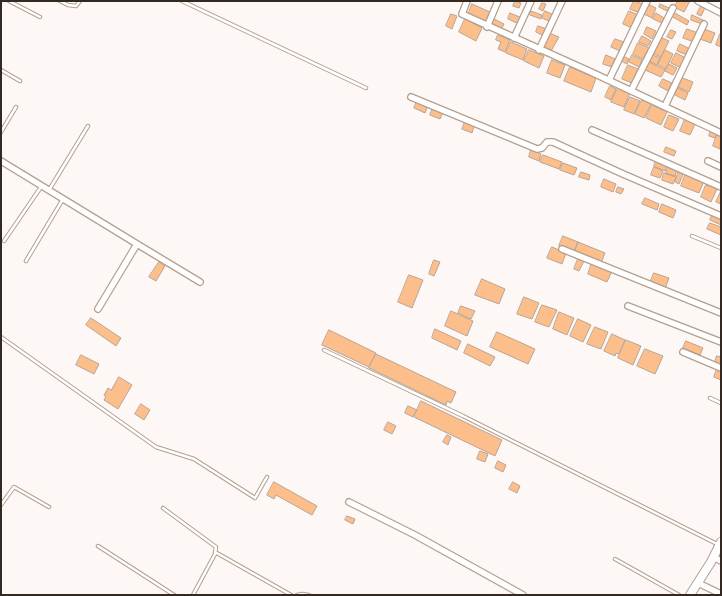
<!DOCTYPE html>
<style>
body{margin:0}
#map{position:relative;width:722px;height:596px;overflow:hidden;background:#fdf8f5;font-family:"DejaVu Sans",sans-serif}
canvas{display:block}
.frame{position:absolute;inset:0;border:2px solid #312922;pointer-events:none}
</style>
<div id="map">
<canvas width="722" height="596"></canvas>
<div class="frame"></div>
</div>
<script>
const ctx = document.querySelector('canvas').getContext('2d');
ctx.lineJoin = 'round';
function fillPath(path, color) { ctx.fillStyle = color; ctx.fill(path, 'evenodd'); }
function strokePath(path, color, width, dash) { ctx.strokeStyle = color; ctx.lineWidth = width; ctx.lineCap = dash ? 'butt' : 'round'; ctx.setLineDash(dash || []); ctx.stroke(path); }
const building = new Path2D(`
 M515 1 521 3 519 8 513 6Z
 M634 1 643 4 639 13 630 9Z
 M678 1H690L684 12 674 7Z
 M542 3 546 4 543 11 539 9Z
 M472 4 490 12 485 23 468 15Z
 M648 4 656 8 652 18 644 14Z
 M660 4 669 8 667 11 659 7Z
 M702 4 706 6 701 16 697 14Z
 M531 11 542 15 541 19 530 15Z
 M545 11 554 15 551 22 542 18Z
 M629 11 638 15 632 28 623 24Z
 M673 12 689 21 687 25 671 16Z
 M510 13 522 18 519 24 508 19Z
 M656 13 664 18 662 23 653 19Z
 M451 14 457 16 452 29 446 26Z
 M692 15 703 20 702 24 691 20Z
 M492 18 504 24 501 30 489 25Z
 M465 19 482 28 476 41 459 32Z
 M538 26 547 29 544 36 536 32Z
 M647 27 656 31 652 39 644 34Z
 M687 29 698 33 694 42 683 38Z
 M704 29 715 33 711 43 700 39Z
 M671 30 676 32 672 39 667 37Z
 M549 33 559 37 551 51 543 48Z
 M720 34H721V47L716 45Z
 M498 35 510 40 505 52 498 49 501 42 496 40Z
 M642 36 651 41 648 46 639 42Z
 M660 37 669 41 661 57 652 53Z
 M615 39 624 42 620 51 611 47Z
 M511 42 527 49 523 60 506 53Z
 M638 43 649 48 643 59 633 54Z
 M680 44 690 49 687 55 677 51Z
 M529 50 544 56 539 68 524 61Z
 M665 50 673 54 666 69 658 65Z
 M676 53 686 58 681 68 671 63Z
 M650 54 660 58 657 65 647 60Z
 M606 55 615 59 612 67 603 64Z
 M621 55 629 59 627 64 619 60Z
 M632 55 642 60 639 67 629 62Z
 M552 60 565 65 560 78 547 73Z
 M649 62 665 70 661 77 645 70Z
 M669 64 677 68 673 75 665 71Z
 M628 65 638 69 632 83 622 79Z
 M570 67 596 78 591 92 564 81Z
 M680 77 693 82 689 92 676 86Z
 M663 79 672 83 668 91 659 86Z
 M610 86 616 89 611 100 605 97Z
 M618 88 630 93 624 107 611 102Z
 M678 88 688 93 685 100 675 95Z
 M630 97 640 101 634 114 624 110Z
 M642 100 651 104 644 118 635 114Z
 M417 101 428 105 425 113 414 108Z
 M652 105 667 112 661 125 646 118Z
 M433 108 443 112 440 119 430 115Z
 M669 115 679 119 673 131 664 127Z
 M685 119 695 124 690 135 680 131Z
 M465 122 474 126 472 133 462 129Z
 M711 130 717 133 715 138 709 136Z
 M717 135 721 137 720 149 713 146Z
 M666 147 676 151 674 156 664 152Z
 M531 150 541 154 539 161 529 157Z
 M543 155 562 162 559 169 540 162Z
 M656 160 667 165 665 171 654 166Z
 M563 163 577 168 574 175 560 170Z
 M669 165 677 169 675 176 666 173Z
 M654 167 663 171 660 178 651 175Z
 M679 170 684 172 679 184 675 182Z
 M581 172 590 175 589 180 579 177Z
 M664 173 676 177 673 184 662 180Z
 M686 173 704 181 699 193 681 186Z
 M604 179 616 184 613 192 601 187Z
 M706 185 717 189 711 202 701 197Z
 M618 187 624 189 621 194 616 192Z
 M721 191V204L716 202Z
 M645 198 659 204 657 210 642 204Z
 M662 204 676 210 673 218 659 212Z
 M713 213 721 217V225L710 220Z
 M710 223 721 227V235L707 229Z
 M563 236 578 242 574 252 559 246Z
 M578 242 605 253 601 263 575 252Z
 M552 247 566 253 562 264 547 258Z
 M578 259 584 261 579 271 574 269Z
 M434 260 440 262 434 276 429 274Z
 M159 262 165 266 156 281 149 277Z
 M592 263 612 271 607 282 588 274Z
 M654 273 669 278 665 289 650 283Z
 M409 275 423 280 412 308 398 302Z
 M482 279 505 289 499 304 475 295Z
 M524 297 539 303 532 319 517 314Z
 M542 305 557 310 549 327 535 322Z
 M461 306 475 311 471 319 458 313Z
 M451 311 473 321 467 336 445 326Z
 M559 312 574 318 567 335 553 329Z
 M91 318 121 338 116 346 86 325Z
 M578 319 591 325 583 342 570 336Z
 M595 327 608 332 601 349 587 344Z
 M435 329 461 341 457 350 432 338Z
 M329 330 376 353 369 367 322 345Z
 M497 332 535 349 528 364 490 347Z
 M612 334 625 340 619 354 616 353 615 356 604 351Z
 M626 340 641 346 633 365 618 358Z
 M686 341 703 348 700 355 683 348Z
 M468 344 495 357 490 366 464 353Z
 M645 349 663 356 655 374 637 366Z
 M376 354 456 392 451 403 447 401 446 405 369 368Z
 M81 355 99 364 94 374 76 365Z
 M717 356 721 357V364L715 362Z
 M717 369 721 371V380L714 377Z
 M119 377 132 385 118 409 104 400 106 396 104 395 108 388 111 390Z
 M421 401 502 440 495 456 414 417Z
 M141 404 150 410 144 420 135 414Z
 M408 406 417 410 413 417 405 413Z
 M388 422 396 426 392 434 384 430Z
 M447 435 451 437 448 445 443 442Z
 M480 451 488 454 485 462 477 459Z
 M498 461 506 465 503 472 495 468Z
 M274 482 317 506 312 515 276 495 274 499 267 495Z
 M513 482 520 486 517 493 509 489Z
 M347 516 355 519 353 524 345 520Z`);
fillPath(building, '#fcbe8b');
strokePath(building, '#b9a494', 1);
const lane = new Path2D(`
 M9 1 40 17
 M60 1 68 5 76 6 80 1
 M182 1 366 88
 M1 70 20 81
 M1 132 16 107
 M49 190 88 126
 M692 236 721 248
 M4 241 41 187
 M26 261 63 199
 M1 337 156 447 194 459 255 498 267 477
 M324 350 463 416 719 545
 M710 398 721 403
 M1 505 14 487 49 507
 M163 508 216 547 215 554 193 595
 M98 546 174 595
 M215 552 291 595
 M615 559 679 595
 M297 595 302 594 309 595`);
const street = new Path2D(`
 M467 1 462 14 591 72 721 133
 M698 1 721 13
 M487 27 498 1
 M514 38 531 1
 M539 50 562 1
 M609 80 647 1
 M631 91 673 8
 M411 97 537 149 542 148 547 142H553L623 174 721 216
 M665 106 704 24
 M592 130 721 187
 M1 161 137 244 98 309
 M708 161 721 167
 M137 244 200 282
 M562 249 721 313
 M628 306 721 342
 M683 352 721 368
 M349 502 415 535 523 595
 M713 557 721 561
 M698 583 721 594`);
const secondary = new Path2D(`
 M690 595 711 562 721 542`);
strokePath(lane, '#b4a090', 4.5);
strokePath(street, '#b4a090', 8);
strokePath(secondary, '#b4a090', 10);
strokePath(lane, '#fff', 2.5);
strokePath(street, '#fff', 5.5);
strokePath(secondary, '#fff', 8);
</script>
